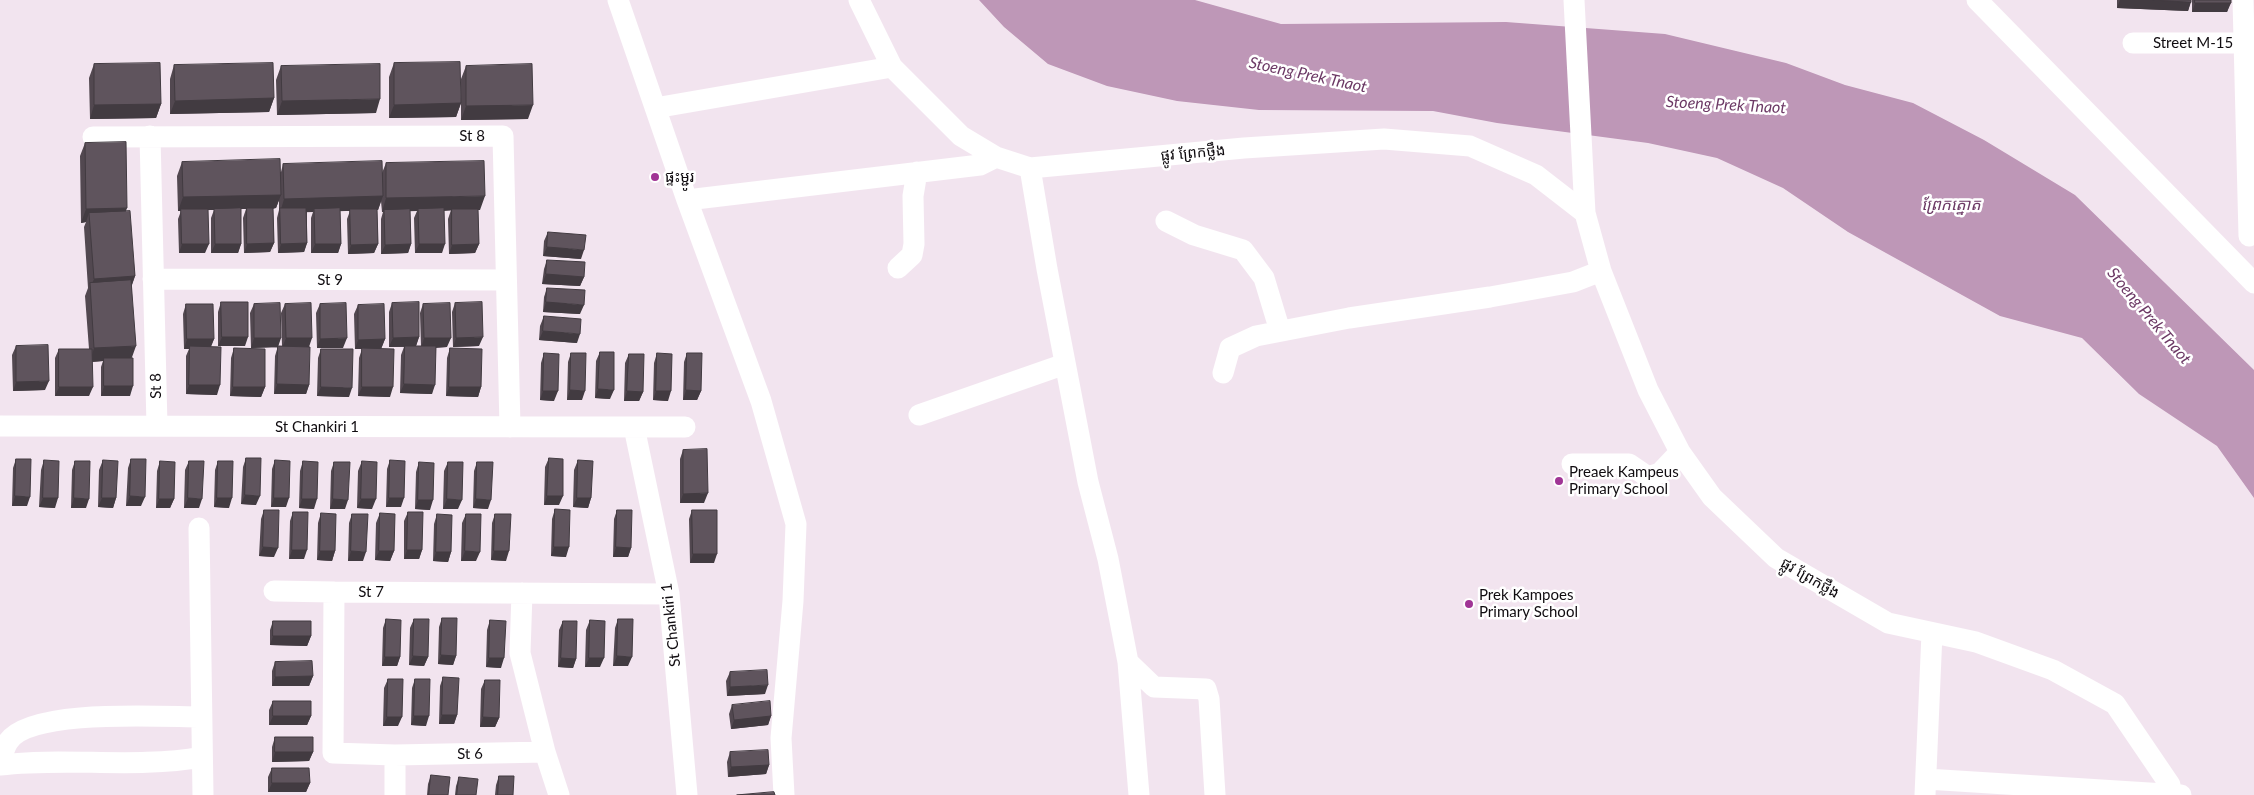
<!DOCTYPE html>
<meta charset="utf-8">
<style>
body{margin:0}
canvas{display:block;background:#f2e4ef}
</style>
<canvas width="2254" height="795"></canvas>
<script>
const ctx = document.querySelector('canvas').getContext('2d');
ctx.lineJoin = 'round';
function fillPath(path, color) { ctx.fillStyle = color; ctx.fill(path, 'evenodd'); }
function strokePath(path, color, width, dash) { ctx.strokeStyle = color; ctx.lineWidth = width; ctx.lineCap = dash ? 'butt' : 'round'; ctx.setLineDash(dash || []); ctx.stroke(path); }
function write(font, color, halo, rows, align = 'center') {
  ctx.font = font + ' Lato,"Noto Sans Khmer",sans-serif'; ctx.lineWidth = 5; ctx.setLineDash([]); ctx.textBaseline = 'middle'; ctx.strokeStyle = halo; ctx.fillStyle = color; for (const [text, x, y, turn = 0] of rows) {
    ctx.save(); ctx.translate(x, y); ctx.rotate((+turn || 0) * Math.PI / 180); ctx.textAlign = isNaN(turn) ? turn : align; if (halo) ctx.strokeText(text, 0, 0); ctx.fillText(text, 0, 0); ctx.restore();
  }
}
fillPath(new Path2D(`
 M979 0H1195L1281 24 1506 22 1665 34 1786 63 1845 85 1913 103 1984 140 2075 195 2254 370V498L2217 446 2139 394 2082 338 2000 316 1848 232 1783 188 1717 158 1648 143 1497 123 1433 111 1259 110 1177 101 1107 86 1048 64 1004 27Z`), '#be97b7');
strokePath(new Path2D(`
 M618 0 687 200 761 401 796 524 793 601 781 738 784 795
 M859 0 892 67 961 136 996 157 1030 168 1244 148 1384 139 1470 146 1536 175 1585 213
 M1574 0 1585 213 1601 271 1648 390 1680 452 1712 497 1776 558 1888 623 1976 642 2053 670 2115 704 2170 785 2171 795
 M1977 0 2254 283
 M2243 0 2249 236
 M2133 43H2254
 M655 108 892 67
 M150 136 157 426
 M93 137 503 136 510 427
 M1030 168 1047 269 1088 482 1108 559 1128 662 1154 687 1206 689 1209 699 1215 795
 M687 200 980 165 996 157
 M1166 221 1194 235 1243 250 1264 278 1280 331
 M898 268 912 255 914 244 913 196 917 172
 M153 279 506 280
 M1223 373 1230 348 1256 336 1349 318 1490 297 1573 282 1601 271
 M919 415 1065 364
 M0 426 685 427
 M634 427 669 594 687 795
 M1572 464H1629L1648 477 1660 473 1680 452
 M199 528 203 795
 M274 591 334 592
 M522 593 520 653 545 752 559 795
 M1128 662 1139 795
 M395 755 545 752
 M0 764C2 758 4 748 8 742 29 708 162 717 201 717
 M0 765C67 757 135 769 202 757
 M1926 779 2181 795
 M395 795V755L333 753 334 592 669 594
 M1925 795 1932 633`), '#fff', 21);
fillPath(new Path2D(`
 M2117 0H2191L2188 11 2117 8Z
 M2192 0H2231L2227 12H2192Z
 M394 63 461 103 456 117 389 118V77Z
 M94 64 161 104 156 118 90 119 89 78Z
 M174 65 274 98 269 112 170 114V79Z
 M281 66 376 113 277 115 276 80Z
 M466 66 528 119 461 120V79Z
 M85 143 126 211 135 276 132 285 131 358 130 396H101V367L103 361 92 362 89 396H55V358L59 349H89L85 296 88 288 84 227 86 222 81 223 80 156Z
 M182 162 281 172 283 164 382 173 386 163 480 210H478L479 244 475 253 449 254 448 219 451 210 444 211 442 253H415L414 218 417 211H410L411 244 408 253 381 254V219L383 212H382L381 201 378 210H377L378 244 374 253 348 254 347 219 350 211H340L341 244 338 253H311V218L313 212H307V243L304 252 278 253 277 218 279 210V200L276 208 273 209 274 243 270 252 244 253 243 218 246 209H241V244L238 253H211V218L214 210H208L205 253H179L178 219 181 211H178L177 176Z
 M548 232 581 259 543 256 544 241Z
 M547 260 584 277 580 286 542 284 544 269Z
 M547 288 580 314 543 312 544 297Z
 M221 302 245 346H218V312Z
 M392 303 419 337 416 346H421L420 313 423 304 447 347 436 348 432 394 400 393 401 355 404 347H389V312Z
 M455 303 479 346 453 347 452 312Z
 M186 304 214 339 211 347 217 395 186 394V356L189 349H184L183 314Z
 M254 304 278 347 251 348 250 313Z
 M285 304 309 347V385L306 394H274L275 356 278 346H282L281 313Z
 M320 304 343 348H317L316 313Z
 M358 305 385 339 381 349 390 397 358 396 359 358 362 349H355L354 314Z
 M544 316 577 343 539 340 540 326Z
 M16 346 45 390 13 391 12 355Z
 M234 348 265 387 261 397 230 396 231 358Z
 M450 348 481 387 478 397 446 396 447 358Z
 M321 349 349 397 317 396 318 358Z
 M600 352 610 399 595 398 596 361Z
 M544 353 554 401 540 400 541 363Z
 M571 353 582 400H567L568 362Z
 M657 353 668 401 653 400 654 363Z
 M687 353 701 391 697 400H683L684 362Z
 M629 354 643 392 639 401H624L625 363Z
 M683 450 704 503H680V459Z
 M246 458 256 505 241 504 243 467Z
 M549 458 559 505H544L545 467Z
 M16 459 27 506H12L13 468Z
 M131 459 141 506H126L128 468Z
 M44 460 55 508 39 507 41 470Z
 M103 460 116 498 113 508 98 507 99 470Z
 M275 460 286 507H271L272 469Z
 M390 460 401 507H386L387 469Z
 M578 460 591 498 588 508 573 507 574 470Z
 M75 461 86 508H71L72 470Z
 M160 461 174 499 170 508H156L157 471Z
 M189 461 199 508H184L185 470Z
 M218 461 229 508 214 507 215 470Z
 M303 461 314 509 299 508 300 471Z
 M362 461 372 509 357 508 358 471Z
 M334 462 345 509H330L331 471Z
 M419 462 430 510 415 509 416 472Z
 M448 462 458 509H443L444 471Z
 M477 462 488 509 473 508 474 471Z
 M555 509 566 557 551 556 552 519Z
 M264 510 274 557 259 556 261 519Z
 M617 510 631 548 628 557H613L614 519Z
 M692 510 714 563H690L689 519Z
 M293 512 304 559H289L290 521Z
 M408 512 422 550 419 559H404V521Z
 M321 513 335 551 332 561 317 560 318 523Z
 M380 513 394 551 390 561 375 560 376 523Z
 M352 514 363 561H348L349 523Z
 M437 514 451 552 448 562 433 561 434 524Z
 M466 514 476 561H461L462 523Z
 M495 514 506 561 491 560 492 523Z
 M442 618 456 656 453 665 438 664 439 627Z
 M386 619 400 657 397 666H382L383 628Z
 M414 619 428 657 424 666 409 665 410 628Z
 M618 619 628 666H613L615 628Z
 M490 620 501 668 486 667 487 630Z
 M590 620 600 667H585L586 630Z
 M273 621 311 636 307 646 270 645V630Z
 M563 621 576 659 573 668 558 667 559 630Z
 M275 662 313 676 309 686H272V671Z
 M730 672 765 694 727 696 726 681Z
 M443 677 457 715 454 724H439L440 686Z
 M388 679 398 726H383L384 688Z
 M415 679 426 726 411 725 412 688Z
 M485 680 499 718 495 727H480L481 689Z
 M273 701 311 716 307 725H269V710Z
 M732 705 771 716 768 725 731 729 729 714Z
 M275 737 313 752 309 761 272 762V747Z
 M730 752 769 765 766 774 728 777 727 762Z
 M272 768 310 783 306 792H268V777Z
 M431 775 448 795H427L428 784Z
 M499 776 513 795H495L496 785Z
 M459 777 476 795H455L456 786Z`), '#524850');
fillPath(new Path2D(`
 M2120 0H2153L2191 2 2188 11 2117 8Z
 M2195 3H2231L2227 12H2192Z
 M274 98 269 112 170 114 175 101Z
 M380 99 376 113 277 115 282 101Z
 M461 103 456 117 389 118 394 105Z
 M161 104 156 118 90 119 94 105Z
 M533 105 528 119 461 120 466 106Z
 M281 195 276 208 178 211 183 197Z
 M383 196 378 210 314 212V209L313 212 280 213 284 199Z
 M485 196 480 210 418 211V209L417 211 384 212V210L383 212H382L386 198Z
 M127 208 122 222 89 213 86 222 81 223 86 209Z
 M274 243 270 252 244 253 247 244Z
 M307 243 304 252 278 253 281 244Z
 M182 244H209L205 253H179Z
 M215 244H241L238 253H211Z
 M315 244H341L338 253H311Z
 M378 244 374 253 348 254 351 245Z
 M411 244 408 253 381 254 385 245Z
 M419 244H445L442 253H415Z
 M479 244 475 253 449 254 452 245Z
 M547 247 584 250 581 259 543 256Z
 M546 274 584 277 580 286 542 284Z
 M135 276 130 290 90 288 94 279Z
 M546 302 584 305 580 314 543 312Z
 M543 331 580 334 577 343 539 340Z
 M222 337H248L245 346H218Z
 M419 337 416 346 389 347 393 338Z
 M483 337 479 346 453 347 456 338Z
 M254 338H281L278 347 251 348Z
 M286 338H312L309 347 282 348Z
 M347 338 343 348H317L320 339Z
 M424 338H451L447 347 421 348Z
 M187 339H214L210 348 190 346 189 349H184Z
 M385 339 381 349H355L358 340Z
 M136 346 131 360 104 358 103 361 90 362 94 348Z
 M49 381 45 390 13 391 16 382Z
 M277 384 309 385 306 394H274Z
 M404 384 435 385 432 394 400 393Z
 M189 385H220L217 395 186 394Z
 M104 386H133L130 396H101Z
 M59 387H93L89 396H55Z
 M233 387H265L261 397 230 396Z
 M321 387 352 388 349 397 317 396Z
 M362 387H393L390 397 358 396Z
 M449 387H481L478 397 446 396Z
 M598 389 614 390 610 399 595 398Z
 M570 390 585 391 582 400H567Z
 M686 390 701 391 697 400H683Z
 M543 391H558L554 401 540 400Z
 M627 391 643 392 639 401H624Z
 M656 391H671L668 401 653 400Z
 M708 493 704 503H680L683 494Z
 M245 495 260 496 256 505 241 504Z
 M15 496 30 497 27 506H12Z
 M130 496 145 497 141 506H126Z
 M547 496H563L559 505H544Z
 M43 498H58L55 508 39 507Z
 M74 498 89 499 86 508H71Z
 M102 498H116L113 508 98 507Z
 M188 498 202 499 199 508H184Z
 M217 498H232L229 508 214 507Z
 M274 498H289L286 507H271Z
 M389 498H404L401 507H386Z
 M577 498H591L588 508 573 507Z
 M159 499H174L170 508H156Z
 M302 499H317L314 509 299 508Z
 M333 499 348 500 345 509H330Z
 M361 499H376L372 509 357 508Z
 M447 499 462 500 458 509H443Z
 M476 499 491 500 488 509 473 508Z
 M418 500H433L430 510 415 509Z
 M263 547 278 548 274 557 259 556Z
 M554 547H569L566 557 551 556Z
 M616 547 631 548 628 557H613Z
 M292 550H307L304 559H289Z
 M407 550H422L419 559H404Z
 M320 551H335L332 561 317 560Z
 M351 551 366 552 363 561H348Z
 M379 551H394L390 561 375 560Z
 M465 551 480 552 476 561H461Z
 M494 551H509L506 561 491 560Z
 M436 552H451L448 562 433 561Z
 M693 554H717L714 563H690Z
 M273 636H311L307 646 270 645Z
 M441 655 456 656 453 665 438 664Z
 M413 656 428 657 424 666 409 665Z
 M617 656 632 657 628 666H613Z
 M385 657H400L397 666H382Z
 M489 658H504L501 668 486 667Z
 M561 658 576 659 573 668 558 667Z
 M589 658H604L600 667H585Z
 M313 676 309 686H272L275 677Z
 M768 685 765 694 727 696 730 687Z
 M442 715H457L454 724H439Z
 M273 716H311L307 725H269Z
 M414 716H429L426 726 411 725Z
 M771 716 768 725 731 729 734 720Z
 M387 717H402L398 726H383Z
 M483 717 499 718 495 727H480Z
 M275 752H313L309 761 272 762Z
 M769 765 766 774 728 777 731 767Z
 M272 783H310L306 792H268Z`), '#423b41');
const building = new Path2D(`
 M2153 0H2191V2Z
 M2195 0H2231V3H2195Z
 M460 62 461 103 394 105V63Z
 M160 63 161 104 94 105V64Z
 M273 63 274 98 175 101 174 65Z
 M380 64V99L282 101 281 66Z
 M532 64 533 105 466 106V66Z
 M126 142 127 208 86 209 85 143Z
 M280 159 281 195 183 197 182 162Z
 M382 161 383 196 284 199 283 164Z
 M484 161 485 196 386 198V163Z
 M241 208V244H215L214 209Z
 M247 208H273L274 243 247 244Z
 M280 208H306L307 243 281 244Z
 M340 208 341 244H315L314 209Z
 M444 208 445 244H419L418 209Z
 M181 209H208L209 244H182Z
 M350 209H377L378 244 351 245Z
 M410 209 411 244 385 245 384 210Z
 M452 209H478L479 244 452 245Z
 M130 211 135 276 94 279 89 213Z
 M548 232 586 235 584 250 547 247Z
 M547 260 585 262 584 277 546 274Z
 M131 280 136 346 94 348 90 283Z
 M547 288 585 290 584 305 546 302Z
 M221 302H248V337H222Z
 M419 302V337L393 338 392 303Z
 M482 302 483 337 456 338 455 303Z
 M280 303 281 338H254V304Z
 M311 303 312 338H286L285 304Z
 M346 303 347 338 320 339V304Z
 M450 303 451 338H424L423 304Z
 M186 304H213L214 339H187Z
 M384 304 385 339 358 340V305Z
 M544 316 581 319 580 334 543 331Z
 M48 345 49 381 16 382V346Z
 M190 346 221 347 220 385H189Z
 M278 346 310 347 309 385 277 384Z
 M405 346H436L435 385 404 384Z
 M234 348 265 349V387H233Z
 M362 348 394 349 393 387H362Z
 M450 348 482 349 481 387H449Z
 M59 349H92L93 387H59Z
 M321 349H353L352 388 321 387Z
 M600 352H614V390L598 389Z
 M544 353 559 354 558 391H543Z
 M571 353H586L585 391 570 390Z
 M657 353 672 354 671 391H656Z
 M687 353H702L701 391 686 390Z
 M629 354H644L643 392 627 391Z
 M104 358H133V386H104Z
 M707 449 708 493 683 494V450Z
 M246 458H261L260 496 245 495Z
 M549 458 563 459V496H547Z
 M16 459H31L30 497 15 496Z
 M131 459H146L145 497 130 496Z
 M44 460 59 461 58 498H43Z
 M103 460 118 461 116 498H102Z
 M275 460 290 461 289 498H274Z
 M390 460 405 461 404 498H389Z
 M578 460 593 461 591 498H577Z
 M75 461H90L89 499 74 498Z
 M160 461 175 462 174 499H159Z
 M189 461H204L202 499 188 498Z
 M218 461H233L232 498H217Z
 M303 461 318 462 317 499H302Z
 M362 461 377 462 376 499H361Z
 M334 462H350L348 500 333 499Z
 M419 462 434 463 433 500H418Z
 M448 462H463L462 500 447 499Z
 M477 462H493L491 500 476 499Z
 M555 509 570 510 569 547H554Z
 M264 510H279L278 548 263 547Z
 M617 510H632L631 548 616 547Z
 M692 510H717V554H693Z
 M293 512H308L307 550H292Z
 M408 512H423L422 550H407Z
 M321 513 336 514 335 551H320Z
 M380 513 395 514 394 551H379Z
 M352 514H368L366 552 351 551Z
 M437 514 452 515 451 552H436Z
 M466 514H481L480 552 465 551Z
 M495 514H511L509 551H494Z
 M442 618H457L456 656 441 655Z
 M386 619 401 620 400 657H385Z
 M414 619H429L428 657 413 656Z
 M618 619H633L632 657 617 656Z
 M490 620 506 621 504 658H489Z
 M590 620 605 621 604 658H589Z
 M273 621H311V636H273Z
 M563 621H577L576 659 561 658Z
 M312 661 313 676 275 677V662Z
 M767 670 768 685 730 687V672Z
 M443 677 459 678 457 715H442Z
 M388 679H403L402 717H387Z
 M415 679H430L429 716H414Z
 M485 680H500L499 718 483 717Z
 M273 701H311V716H273Z
 M770 701 771 716 734 720 732 705Z
 M275 737H313V752H275Z
 M768 750 769 765 731 767 730 752Z
 M272 768H309L310 783H272Z
 M431 775 450 777 448 795H429Z
 M499 776H514L513 795H498Z
 M459 777 478 779 476 795H457Z
 M774 792 775 795H737Z`);
fillPath(building, '#5f545d');
strokePath(building, '#423b41', 1);
for (const [x, y, r, color] of [
 [655,177,5,"#a03495"],
 [1559,481,5,"#a03495"],
 [1469,604,5,"#a03495"]
]) { const dot = new Path2D(); dot.arc(x, y, r, 0, 2 * Math.PI); ctx.fillStyle = color; ctx.fill(dot); strokePath(dot, '#fff', 2); }
write('15px', '#100c10', '#fff', [
 ["Street M-15",2193,43],
 ["St 8",472,136],
 ["ផ្លូវ ព្រែកថ្លឹង",1193,153,-5],
 ["St 9",330,280],
 ["St 8",156,386,-91],
 ["St Chankiri 1",317,427],
 ["ផ្លូវ ព្រែកថ្លឹង",1810,578,30],
 ["St 7",371,592],
 ["St Chankiri 1",671,625,-96],
 ["St 6",470,754,-1]
]);
write('15px', '#100c10', '#fff', [
 ["ផ្ទះម្ជូរ",665,177],
 ["Preaek Kampeus",1569,472],
 ["Primary School",1569,489],
 ["Prek Kampoes",1479,595],
 ["Primary School",1479,612]
], 'left');
write('italic 16px', '#6c3965', '#fff', [
 ["Stoeng Prek Tnaot",1308,75,12],
 ["Stoeng Prek Tnaot",1726,105,3],
 ["ព្រែកត្នោត",1951,205],
 ["Stoeng Prek Tnaot",2149,316,50]
]);
</script>
